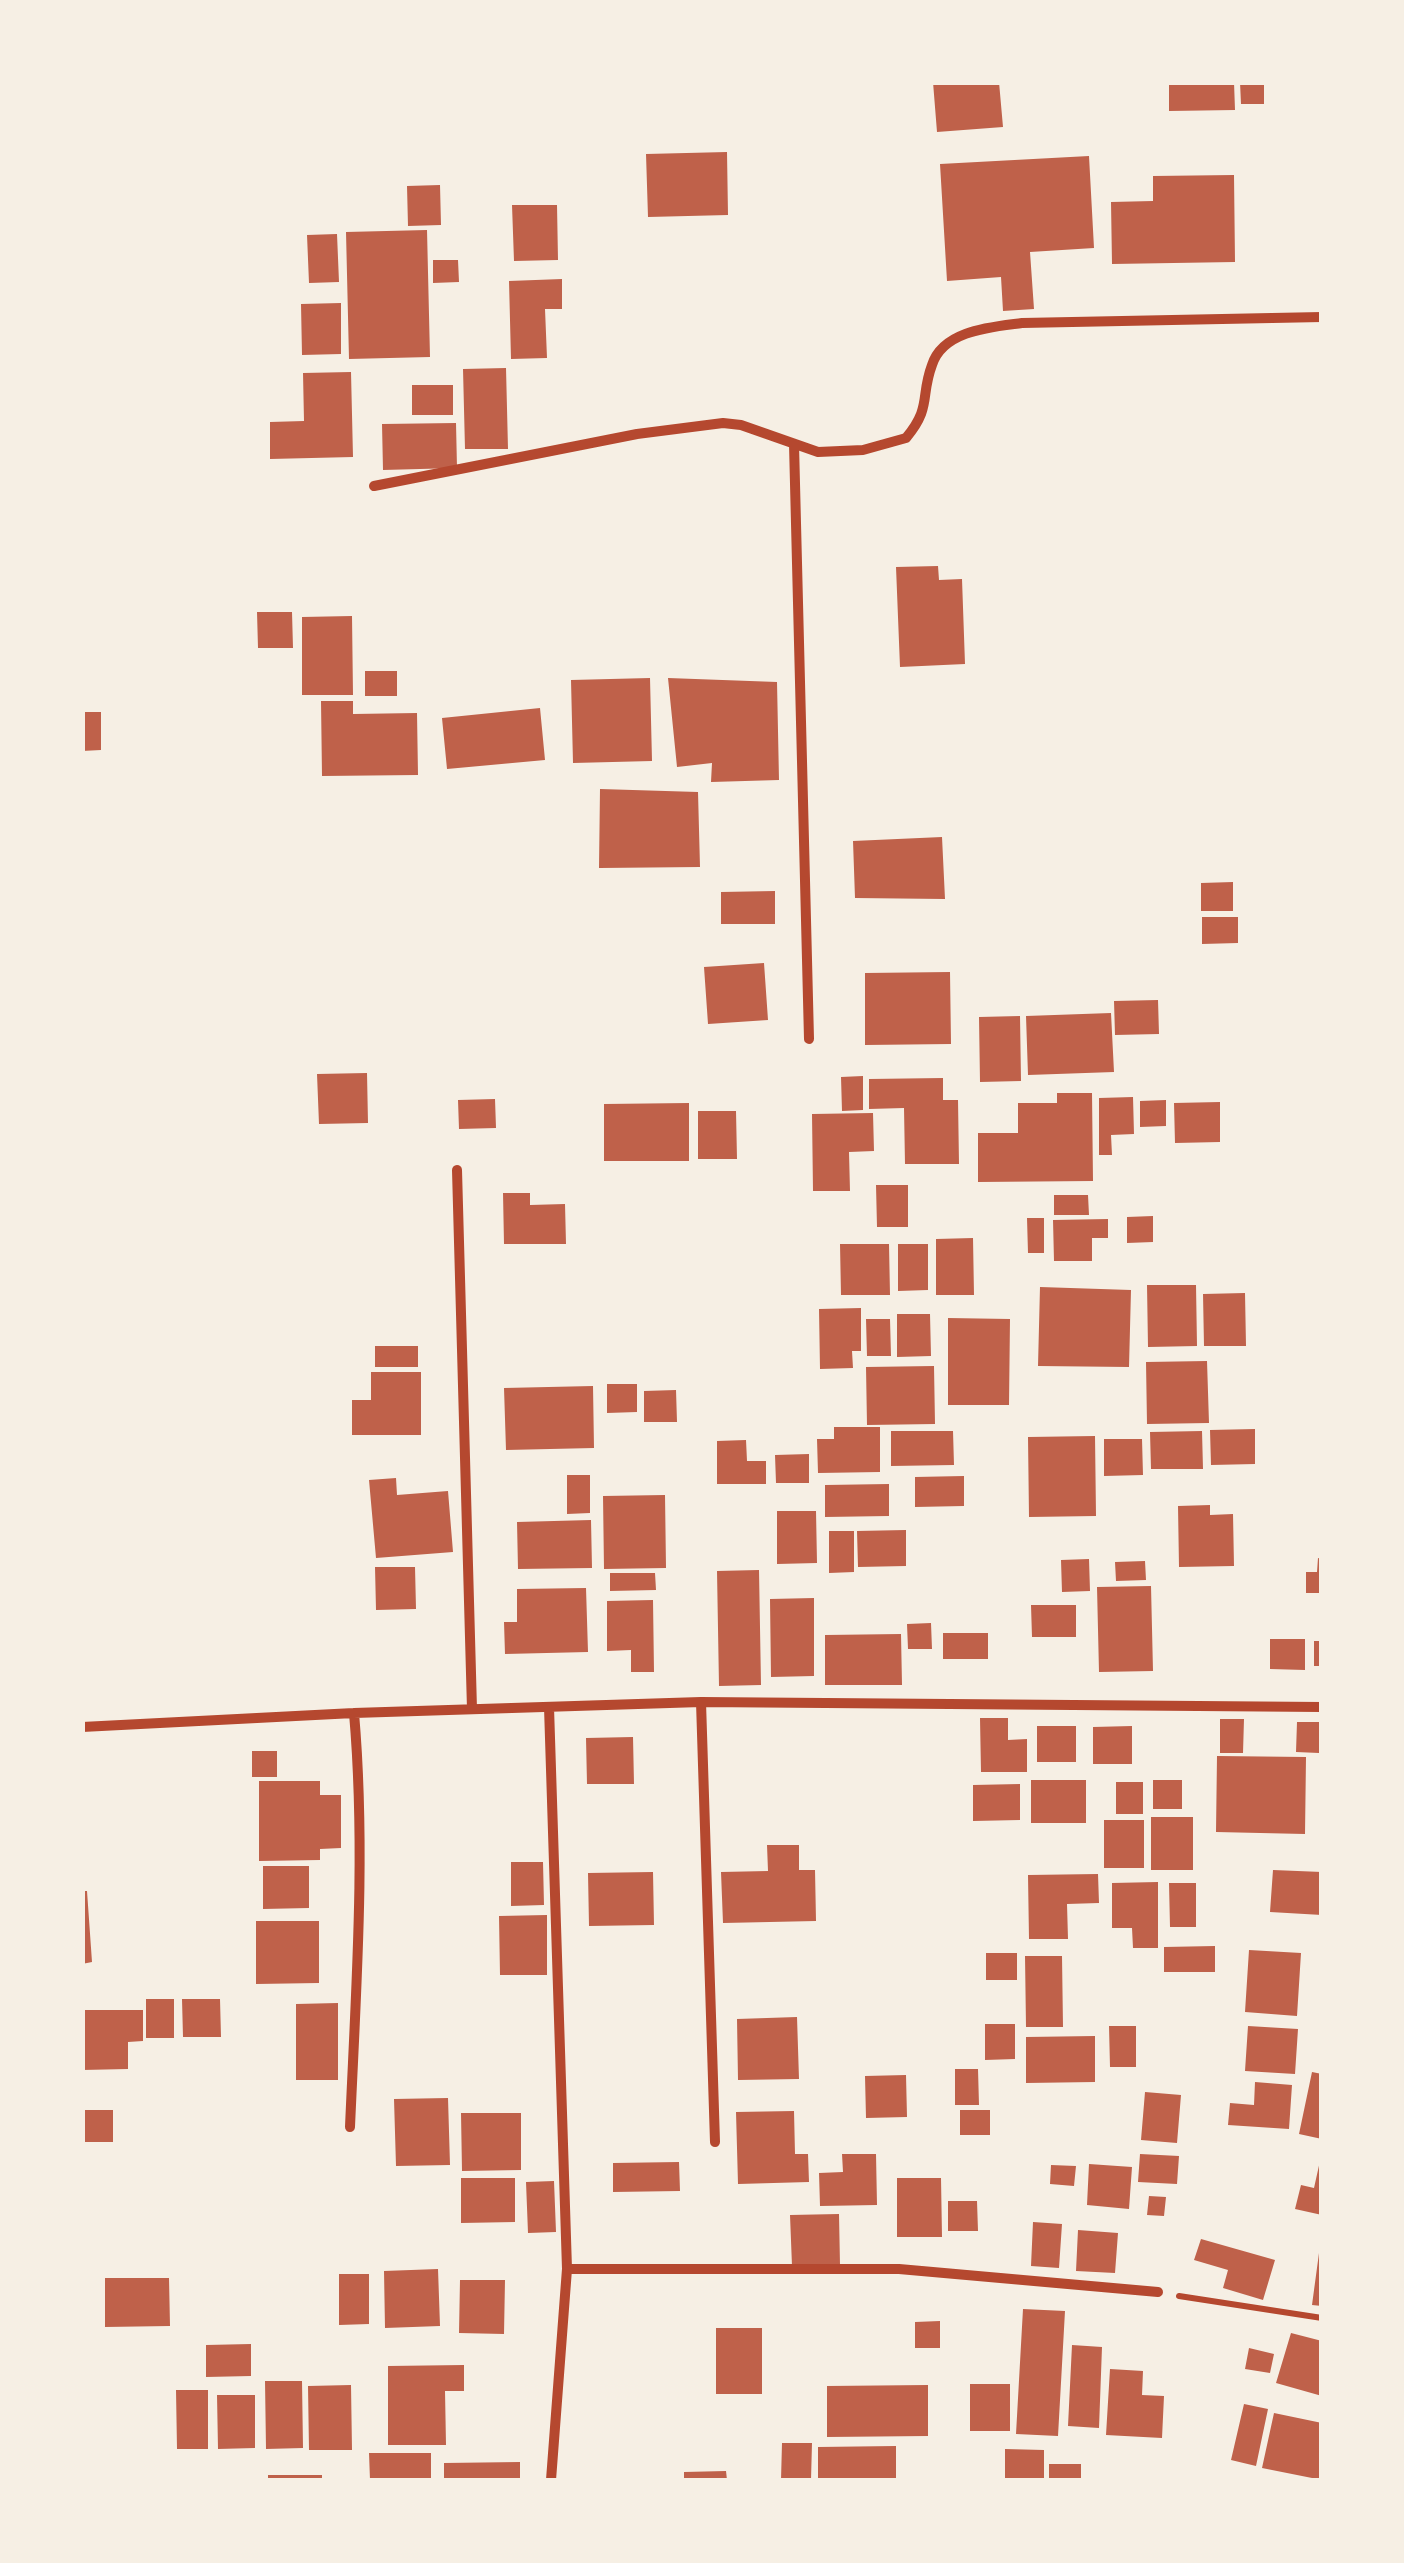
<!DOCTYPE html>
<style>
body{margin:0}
#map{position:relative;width:1404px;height:2563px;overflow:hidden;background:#f6efe4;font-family:"Sofia Sans Condensed",sans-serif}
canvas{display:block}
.frame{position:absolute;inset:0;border:85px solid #f6efe4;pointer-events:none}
</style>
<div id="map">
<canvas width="1404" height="2563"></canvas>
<div class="frame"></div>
</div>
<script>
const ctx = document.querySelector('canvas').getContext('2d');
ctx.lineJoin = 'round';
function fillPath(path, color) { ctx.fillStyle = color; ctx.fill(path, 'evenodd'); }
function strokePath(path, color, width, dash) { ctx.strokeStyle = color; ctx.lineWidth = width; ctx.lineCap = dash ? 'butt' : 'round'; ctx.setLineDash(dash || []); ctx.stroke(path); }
fillPath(new Path2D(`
 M933 82H999L1003 127 937 132Z
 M1169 82H1234L1235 110 1169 111Z
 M1240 82H1264V104H1241Z
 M727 152 728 215 648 217 646 154Z
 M1089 156 1094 248 1030 252 1034 309 1003 311 1001 277 947 281 940 164Z
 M1234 175 1235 262 1112 264 1111 202 1153 201V176Z
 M440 185 441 225 408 226 407 186Z
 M512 205H557L558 260 514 261Z
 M427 230 430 357 349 359 346 232Z
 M337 234 339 282 309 283 307 235Z
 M433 260H458L459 282 433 283Z
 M562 279V309H545L547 358 511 359 509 281Z
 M341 303V354L302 355 301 304Z
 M506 368 508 449H465L463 369Z
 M351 372 353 457 270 459V422L304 421 303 373Z
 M412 385H453V415H412Z
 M456 423 457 468 383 470 382 424Z
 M938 566 939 580 962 579 965 664 900 667 896 567Z
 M257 612H292L293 648H258Z
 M352 616 353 695H302V617Z
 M365 671H397V696H365Z
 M650 678 652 761 573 763 571 680Z
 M668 678 777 682 779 780 711 782 712 763 677 767Z
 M321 701H353V714L417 713 418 775 322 776Z
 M540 708 545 760 447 769 442 718Z
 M82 712H101V750L82 751Z
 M600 789 698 792 700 867 599 868Z
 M942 837 945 899 855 898 853 841Z
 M1233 882V911H1201V883Z
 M775 891V924H721V892Z
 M1202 917H1238V943L1202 944Z
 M764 963 768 1020 708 1024 704 967Z
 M950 972 951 1044 865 1045V973Z
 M1158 1000 1159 1034 1115 1035 1114 1001Z
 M1111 1013 1114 1072 1028 1075 1026 1016Z
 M1020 1016 1021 1081 980 1082 979 1017Z
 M367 1073 368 1123 319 1124 317 1074Z
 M863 1076V1110L842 1111 841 1077Z
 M943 1078V1100H958L959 1164H905L904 1108 869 1109V1079Z
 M1057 1093H1092L1093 1181 978 1182V1133H1018V1103H1057Z
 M1133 1097 1134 1134 1111 1135 1112 1155H1099V1098Z
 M495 1099 496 1128 459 1129 458 1100Z
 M1166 1100V1126L1140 1127V1101Z
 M1220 1102V1142L1175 1143 1174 1103Z
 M689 1103V1161H604V1104Z
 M698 1111H736L737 1159H698Z
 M873 1113 874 1151 849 1152 850 1191H813L812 1114Z
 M876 1185H908V1227H877Z
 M503 1193H530V1205L565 1204 566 1244H504Z
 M1054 1195H1088L1089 1215H1054Z
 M1153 1216V1242L1127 1243V1217Z
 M1027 1218H1044V1253H1028Z
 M1108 1219V1238H1092V1261H1054L1053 1220Z
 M973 1238 974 1295H936V1239Z
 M840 1244H889L890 1295H841Z
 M898 1244H928V1290L898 1291Z
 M1147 1285H1196L1197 1346 1148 1347Z
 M1040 1287 1131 1290 1129 1367 1038 1366Z
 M1245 1293 1246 1346H1204L1203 1294Z
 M861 1308V1351H852L853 1368 820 1369 819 1309Z
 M897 1314H930L931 1356 897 1357Z
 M948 1318 1010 1319 1009 1405H948Z
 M866 1319H890L891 1356H867Z
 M375 1346H418V1367H375Z
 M1207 1361 1209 1423 1147 1424 1146 1362Z
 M934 1366 935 1424 867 1425 866 1367Z
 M371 1372H421V1435H352V1400H371Z
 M607 1384H637V1412L607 1413Z
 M593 1386 594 1448 506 1450 504 1388Z
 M676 1390 677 1422H644V1391Z
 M834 1427H880V1472L818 1473 817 1439H834Z
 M1255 1429V1464L1211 1465 1210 1430Z
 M891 1431H953L954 1465 891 1466Z
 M1202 1431 1203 1469H1151L1150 1432Z
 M1095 1436 1096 1516 1029 1517 1028 1437Z
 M1104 1439H1142L1143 1475 1104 1476Z
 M746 1440 747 1461H766V1484H717V1441Z
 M809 1454V1483H776L775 1455Z
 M567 1475H590V1513L567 1514Z
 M964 1476V1506L915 1507V1477Z
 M396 1478 397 1495 448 1491 453 1552 376 1558 369 1480Z
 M889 1484V1516L825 1517V1485Z
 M665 1495 666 1568 604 1569 603 1496Z
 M1210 1505V1515L1233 1514 1234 1566 1179 1567 1178 1506Z
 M777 1511H816L817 1563 777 1564Z
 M591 1520 592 1568 518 1569 517 1522Z
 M906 1530V1566L858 1567 857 1531Z
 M829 1531H854V1572L829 1573Z
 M1318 1558 1322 1559V1593H1306V1572H1317Z
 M1089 1559 1090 1591 1062 1592 1061 1560Z
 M1145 1561 1146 1580 1116 1581 1115 1562Z
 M375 1567H415L416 1609 376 1610Z
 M759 1570 761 1685 719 1686 717 1571Z
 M610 1573H655L656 1590 610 1591Z
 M1151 1586 1153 1671 1099 1672 1097 1587Z
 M586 1588 588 1652 505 1654 504 1622H517V1589Z
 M814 1598V1676L771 1677 770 1599Z
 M653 1600 654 1672H631V1650L607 1651V1601Z
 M1031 1605H1076V1637H1032Z
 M931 1623 932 1649H908L907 1624Z
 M943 1633H988V1659H943Z
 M901 1634 902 1685H825V1635Z
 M1270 1639H1305V1670L1270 1669Z
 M1314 1641H1322V1666H1314Z
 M980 1718H1008V1740L1027 1739V1772H981Z
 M1220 1719H1244L1243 1753H1220Z
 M1297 1722H1319V1753L1296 1752Z
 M1037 1726H1076V1762H1037Z
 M1132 1726V1764H1093V1727Z
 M633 1737 634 1784H587L586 1738Z
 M252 1751H277V1777H252Z
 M1217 1756 1306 1757 1305 1834 1216 1832Z
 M1031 1780H1086V1823H1031Z
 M1153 1780H1182V1809H1153Z
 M259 1781H320V1795H341V1848L320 1849V1860L259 1861Z
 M1116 1782H1143V1814H1116Z
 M1020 1784V1820L973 1821V1785Z
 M1151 1817H1193V1870H1151Z
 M1104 1820H1144V1868H1104Z
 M767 1845H799V1870H815L816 1921 723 1923 721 1872 768 1871Z
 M511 1862H543L544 1905 511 1906Z
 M263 1866H309V1908L263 1909Z
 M1273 1870 1322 1872V1915L1270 1912Z
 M653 1872 654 1925 589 1926 588 1873Z
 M1098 1874 1099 1903 1067 1904 1068 1939H1029L1028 1875Z
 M1158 1882V1948H1133L1132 1928H1112V1883Z
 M1169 1883H1196V1927H1170Z
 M82 1891H87L92 1962 82 1964Z
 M547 1915V1975H500L499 1916Z
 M256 1921H319V1983L256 1984Z
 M1215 1946V1972H1164V1947Z
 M1249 1950 1301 1953 1297 2016 1245 2012Z
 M986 1953H1017V1980H986Z
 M1025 1956H1062L1063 2027H1026Z
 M146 1999H174V2038H146Z
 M182 1999H220L221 2037H183Z
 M338 2003V2080H296V2004Z
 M82 2010H143V2041L128 2042V2069L82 2070Z
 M797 2017 799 2079 738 2080 737 2019Z
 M985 2024H1015V2059L985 2060Z
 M1109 2026H1136V2067H1110Z
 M1248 2026 1298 2029 1295 2074 1245 2071Z
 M1095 2036V2082L1026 2083V2037Z
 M955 2069H978L979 2105H955Z
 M1312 2072 1322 2074V2139L1299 2134Z
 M906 2075 907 2117 866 2118 865 2076Z
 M1255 2082 1292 2085 1289 2129 1228 2125 1230 2103 1254 2105Z
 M1145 2092 1181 2095 1177 2143 1141 2140Z
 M448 2098 450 2165 396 2166 394 2099Z
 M82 2110H113V2142H82Z
 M960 2110H990V2135H960Z
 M794 2111 795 2154H808L809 2182 738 2184 736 2112Z
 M461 2113H521V2170L462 2171Z
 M842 2154H876L877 2205 820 2206 819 2173 843 2172Z
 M1140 2154 1179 2156 1177 2184 1138 2182Z
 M1320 2161 1322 2215 1295 2209 1301 2185 1314 2188Z
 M679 2162 680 2191 613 2192V2163Z
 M1089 2164 1132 2167 1129 2209 1087 2205Z
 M1051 2165 1076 2166 1074 2186 1050 2184Z
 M461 2178H515V2222L461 2223Z
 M897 2178H941L942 2237H897Z
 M554 2181 556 2232 528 2233 526 2182Z
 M1149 2196 1166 2197 1164 2216 1147 2215Z
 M948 2201H977L978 2231H948Z
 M839 2214 840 2265 792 2266 790 2215Z
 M1033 2222 1062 2224 1059 2268 1031 2266Z
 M1078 2230 1118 2233 1115 2273 1076 2271Z
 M1201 2239 1275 2260 1263 2300 1223 2288 1228 2270 1194 2260Z
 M1319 2253H1322V2306L1312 2305Z
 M438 2269 440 2326 385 2328 384 2271Z
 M339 2274H369V2324L339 2325Z
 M105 2278H169L170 2326 105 2327Z
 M460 2280H505L504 2334 459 2333Z
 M1023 2309 1065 2311 1058 2436 1016 2434Z
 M940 2321V2348H915V2322Z
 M716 2328H762V2394H716Z
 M1291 2333 1322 2341V2396L1276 2383Z
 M251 2344V2376L206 2377V2345Z
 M1072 2345 1102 2347 1099 2428 1068 2426Z
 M1249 2348 1274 2354 1270 2373 1245 2369Z
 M464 2365V2391H445L446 2445H388V2366Z
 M1110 2369 1143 2371 1142 2395 1164 2396 1162 2438 1106 2435Z
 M265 2381H302L303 2448 266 2449Z
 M970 2384H1010V2431H970Z
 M351 2385 352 2450H309L308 2386Z
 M928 2385V2436L827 2437V2386Z
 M176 2390H208V2449H177Z
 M217 2395H255V2448L218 2449Z
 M1244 2404 1268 2409 1256 2466 1231 2460Z
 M1274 2413 1322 2423V2480L1262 2468Z
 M782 2443H812L811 2480H781Z
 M896 2446V2480H818V2447Z
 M1005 2449 1044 2450V2480H1005Z
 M369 2453H431V2480H370Z
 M520 2462V2480H444V2463Z
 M1049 2464H1081V2480H1049Z
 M726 2471 727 2480H684V2472Z
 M268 2475H322V2480H268Z`), '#bf614a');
strokePath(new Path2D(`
 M1179 2296 1322 2318`), '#b5482f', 6);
strokePath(new Path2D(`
 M794 444 809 1039
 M374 486 637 434 723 423 741 425 818 452 863 450 906 438C932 407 920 397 932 365 943 330 992 327 1022 323L1322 317
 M457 1170 472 1709
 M701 1702 715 2142
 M549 1707 567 2269 551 2480
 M82 1727 354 1713 701 1702 1322 1707
 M350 2127C356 1989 366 1851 354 1713
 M567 2269H899L1158 2292`), '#b5482f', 10);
</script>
